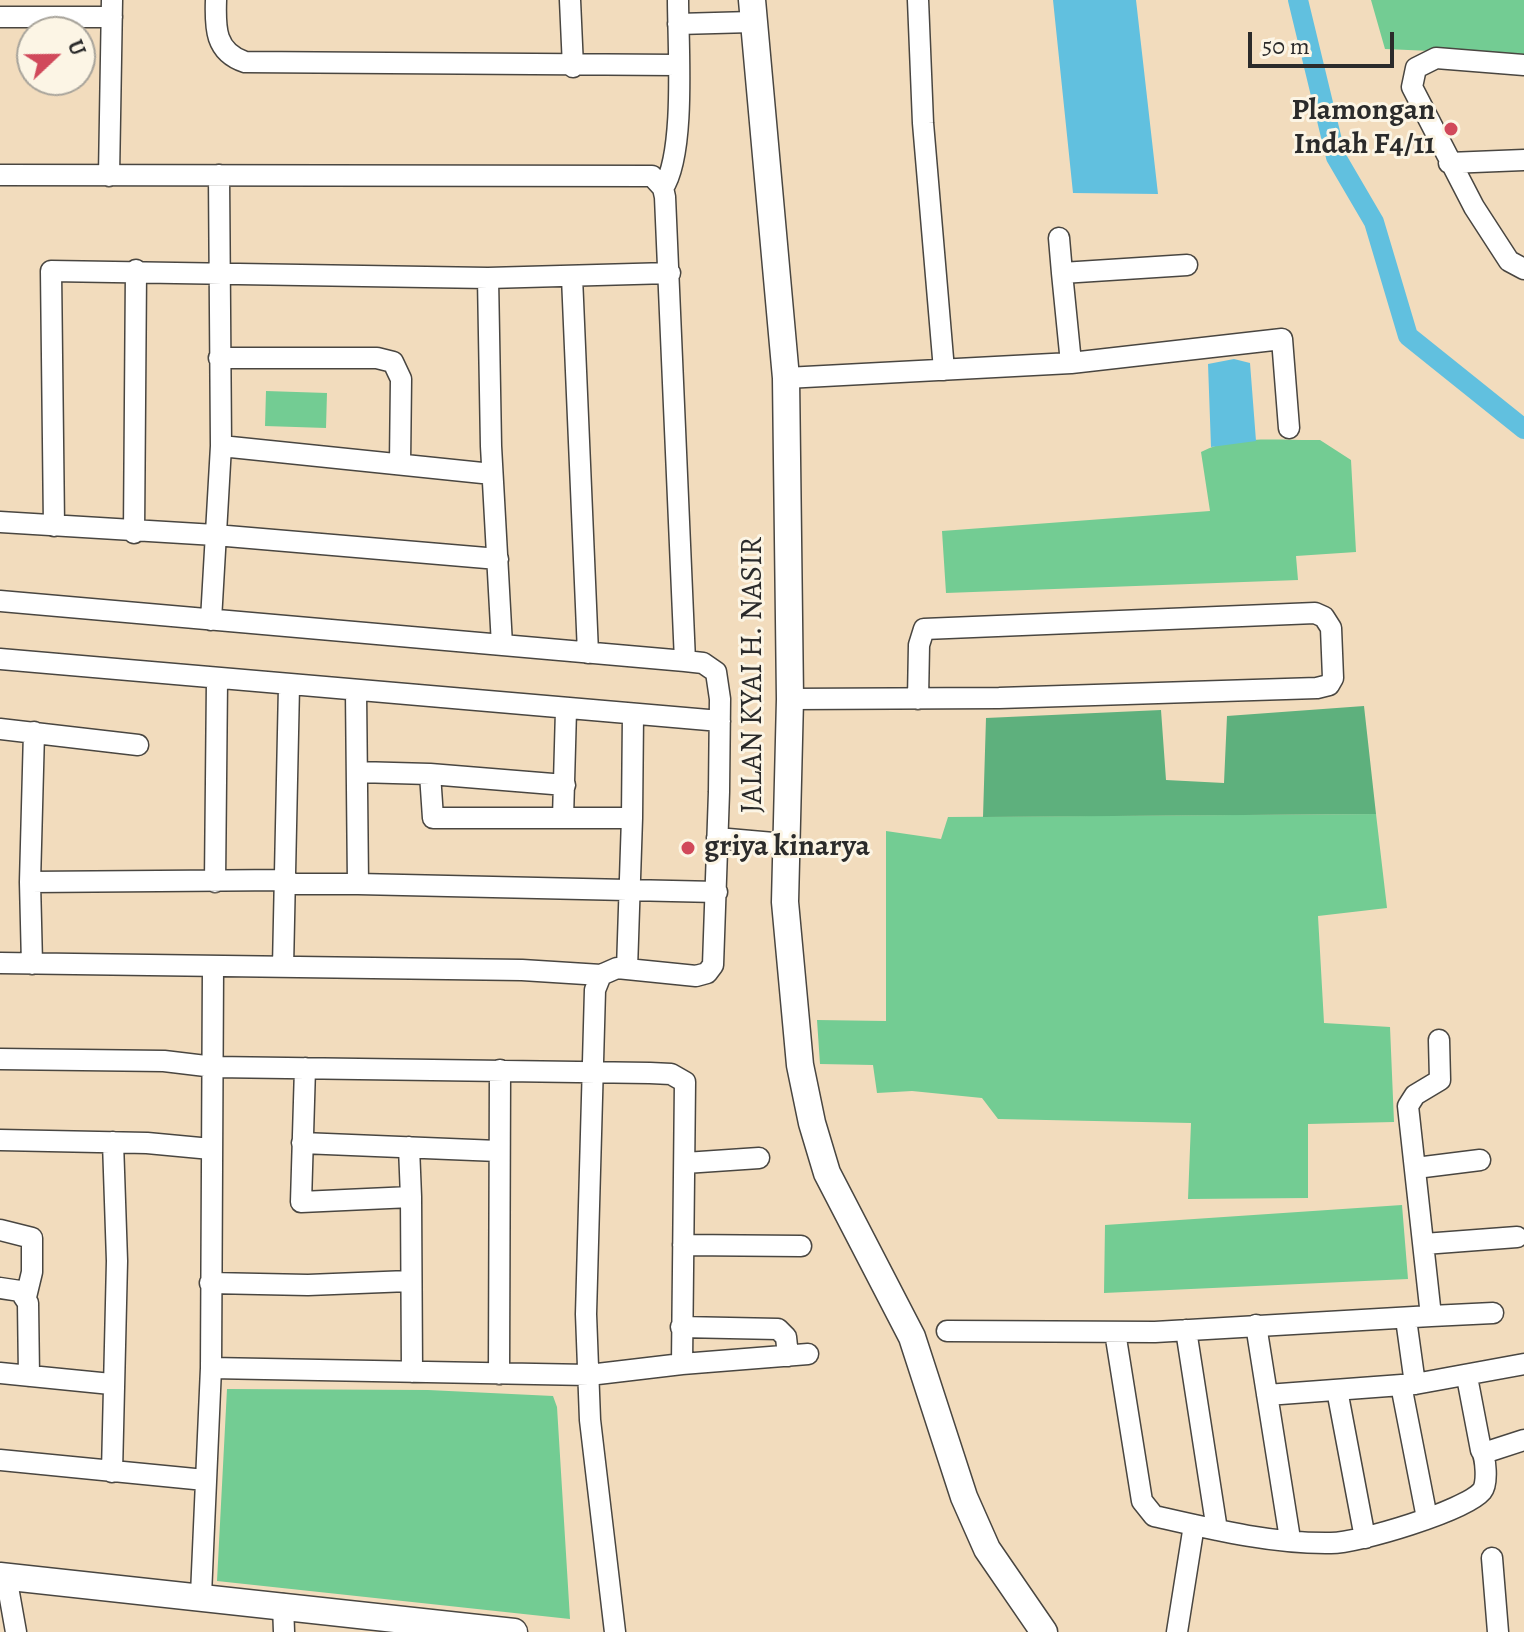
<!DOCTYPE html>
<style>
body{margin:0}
#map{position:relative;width:1524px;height:1632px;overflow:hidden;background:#f2dcbd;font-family:Alegreya,serif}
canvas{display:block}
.north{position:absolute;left:16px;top:16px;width:80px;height:80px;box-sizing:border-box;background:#fcf5e5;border:2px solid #a8a49b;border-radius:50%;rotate:68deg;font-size:22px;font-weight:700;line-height:32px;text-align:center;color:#2b2b2b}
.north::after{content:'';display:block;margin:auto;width:28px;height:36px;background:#d1495b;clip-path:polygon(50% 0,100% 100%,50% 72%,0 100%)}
.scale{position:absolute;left:1248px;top:32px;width:146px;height:36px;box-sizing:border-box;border:4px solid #2b2b2b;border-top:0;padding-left:10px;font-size:24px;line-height:28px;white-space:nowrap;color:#2b2b2b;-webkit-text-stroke:6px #fcf5e5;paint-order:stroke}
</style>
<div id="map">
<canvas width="1524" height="1632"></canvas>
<div class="north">U</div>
<div class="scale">50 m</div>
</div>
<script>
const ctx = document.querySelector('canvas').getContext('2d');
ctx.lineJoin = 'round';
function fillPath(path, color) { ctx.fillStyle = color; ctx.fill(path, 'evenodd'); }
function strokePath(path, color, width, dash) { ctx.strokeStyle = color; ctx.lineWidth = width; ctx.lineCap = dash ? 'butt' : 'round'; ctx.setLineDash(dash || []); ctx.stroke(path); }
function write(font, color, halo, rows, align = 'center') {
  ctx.font = font + ' Alegreya,serif'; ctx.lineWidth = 6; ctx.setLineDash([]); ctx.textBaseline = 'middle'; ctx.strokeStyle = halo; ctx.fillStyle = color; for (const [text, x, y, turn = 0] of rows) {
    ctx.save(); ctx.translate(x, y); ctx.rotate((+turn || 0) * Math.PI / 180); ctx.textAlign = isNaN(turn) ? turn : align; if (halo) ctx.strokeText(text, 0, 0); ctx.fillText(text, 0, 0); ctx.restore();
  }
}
fillPath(new Path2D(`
 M1371 0H1524V55L1385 49Z
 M266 391 327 393 326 428 265 426Z
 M1320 440 1351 460 1356 552 1296 556 1298 580 946 593 942 531 1210 511 1201 452C1234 434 1283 441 1320 440Z
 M1376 814 1387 908 1318 916 1324 1023 1390 1027 1394 1122 1308 1124V1198L1188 1199 1191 1123 998 1119 982 1098 912 1091 877 1093 873 1065 820 1064 817 1020 886 1021V831L941 839 948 817Z
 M1402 1205 1408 1279 1104 1293 1105 1225Z
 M227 1389 428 1390 553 1396 557 1407 570 1619 217 1581Z`), '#73cc93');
fillPath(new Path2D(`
 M1364 706 1376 814 983 817 986 718 1161 710 1166 780 1224 783 1227 716Z`), '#5eb07d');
fillPath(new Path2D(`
 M1053 0H1136L1158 194 1073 193Z
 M1234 359 1250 363 1256 441 1211 447 1208 364Z`), '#61c0df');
strokePath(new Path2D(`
 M1298 0 1336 157 1374 222 1408 336 1524 429`), '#61c0df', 20);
const minor = new Path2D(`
 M216 0C215 28 215 52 245 62L677 65
 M570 0 573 67
 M918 0 923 123 944 370
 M0 17H112
 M678 24 752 22
 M1524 65 1436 58 1416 68 1412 87 1474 207 1509 261 1524 269
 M1449 163 1524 160
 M0 175 652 176 663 188 665 197 685 661
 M109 176 112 0
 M663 188C686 154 678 44 678 0
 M1059 238 1062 273
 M572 277 588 653
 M488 278 670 273
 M219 358H377L393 362 401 379 400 464
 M1071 363 1062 273 1187 265
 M786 378 1071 363 1282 339 1289 428
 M221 446 492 474
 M0 522 215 535 498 559
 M54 526 51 271 488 278 491 446 502 645
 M134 533 136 270
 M0 601 685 661 703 663 716 672 720 699 719 792 713 965 707 973 696 976 617 968 601 975 595 990 586 1314 590 1420 615 1632
 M211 620 221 446 219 175
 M0 659 720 721
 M356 692 358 884 717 892
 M790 699 999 698 1317 688 1329 685 1333 678 1331 628 1324 617 1315 613 924 629 919 645 918 699
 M0 729 138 745
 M357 772 430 774 433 818H632L627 969
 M430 774 565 785
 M563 818 566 710
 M632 818 633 714
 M717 838 785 844
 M30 882 287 880 293 884H358
 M215 882 217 680
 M0 963 522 970 601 975
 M32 964 30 882 34 732
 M283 967 289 686
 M0 1059 164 1061 214 1067 650 1073 671 1074 685 1082 682 1364 589 1375 211 1368
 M305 1068 301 1202 411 1197 412 1372
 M0 1140 147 1143 211 1149
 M302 1143 498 1151
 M409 1147 411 1197
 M685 1163 759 1158
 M1416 1168 1480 1160
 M0 1230 32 1238V1272L26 1297
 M1424 1244 1517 1237
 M683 1245 801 1246
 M210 1283 308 1285 409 1281
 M0 1288 20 1291 28 1303 29 1376
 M1431 1316 1493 1313
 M1406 1319 1415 1384
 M1256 1325 1290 1539
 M681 1327 778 1329 786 1337 788 1356
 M1186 1330 1217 1530
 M947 1331 1155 1332 1431 1316 1408 1106 1415 1095 1440 1080 1439 1040
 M1115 1332 1142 1501 1154 1516C1211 1529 1272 1544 1331 1543 1358 1543 1465 1511 1482 1491 1488 1484 1486 1457 1481 1450L1490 1451 1524 1440
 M682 1364 808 1354
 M0 1373 111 1384
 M499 1374 500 1070
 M1467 1377 1481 1450
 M1401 1385 1427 1518
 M1337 1390 1365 1538
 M1267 1395 1415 1384 1524 1364
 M0 1460 205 1480
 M112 1472 117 1261 113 1142
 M1492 1558 1498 1632
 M6 1576 16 1632
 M201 1595 211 1368 213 967
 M283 1604 284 1632
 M1177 1632 1194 1525`);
const major = new Path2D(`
 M752 0 786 378 790 699 785 902 800 1065 812 1123 827 1173 912 1337 964 1497 987 1549 1044 1632
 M0 1576 514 1632`);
strokePath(minor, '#494641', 23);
strokePath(major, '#494641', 29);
strokePath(minor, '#fff', 20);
strokePath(major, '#fff', 26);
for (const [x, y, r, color] of [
 [1451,129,8,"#d1495b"],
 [688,848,8,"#d1495b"]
]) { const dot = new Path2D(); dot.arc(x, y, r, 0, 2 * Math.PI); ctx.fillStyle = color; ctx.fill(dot); strokePath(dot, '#fcf5e5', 3); }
write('bold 30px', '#2b2b2b', '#fcf5e5', [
 ["Plamongan",1435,112],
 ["Indah F4/11",1435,146],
 ["griya kinarya",704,848,"left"]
], 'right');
write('30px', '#2b2b2b', '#fcf5e5', [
 ["JALAN KYAI H. NASIR",754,675,-90]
]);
</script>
